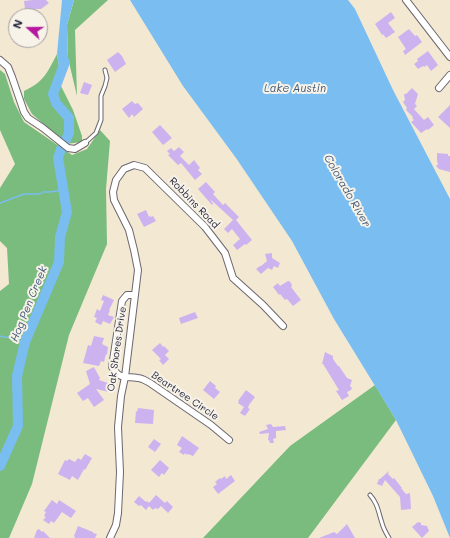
<!DOCTYPE html>
<style>
body{margin:0}
#map{position:relative;width:450px;height:538px;overflow:hidden;background:#f3e8d2;font-family:Mali,sans-serif}
canvas{display:block}
.north{position:absolute;left:8px;top:8px;width:40px;height:40px;box-sizing:border-box;background:#f7f3e8;border:1px solid #a29fa3;border-radius:50%;rotate:291deg;font-size:11px;font-weight:700;line-height:16px;text-align:center;color:#22223b}
.north::after{content:'';display:block;margin:auto;width:14px;height:18px;background:#b5179e;clip-path:polygon(50% 0,100% 100%,50% 72%,0 100%)}
</style>
<div id="map">
<canvas width="450" height="538"></canvas>
<div class="north">N</div>
</div>
<script>
const ctx = document.querySelector('canvas').getContext('2d');
ctx.lineJoin = 'round';
function fillPath(path, color) { ctx.fillStyle = color; ctx.fill(path, 'evenodd'); }
function strokePath(path, color, width, dash) { ctx.strokeStyle = color; ctx.lineWidth = width; ctx.lineCap = dash ? 'butt' : 'round'; ctx.setLineDash(dash || []); ctx.stroke(path); }
function write(font, color, halo, rows, align = 'center') {
  ctx.font = font + ' Mali,sans-serif'; ctx.lineWidth = 4; ctx.setLineDash([]); ctx.textBaseline = 'middle'; ctx.strokeStyle = halo; ctx.fillStyle = color; for (const [text, x, y, turn = 0] of rows) {
    ctx.save(); ctx.translate(x, y); ctx.rotate((+turn || 0) * Math.PI / 180); ctx.textAlign = isNaN(turn) ? turn : align; if (halo) ctx.strokeText(text, 0, 0); ctx.fillText(text, 0, 0); ctx.restore();
  }
}
fillPath(new Path2D(`
 M74 0H108L75 30 77 96 68 58 67 25Z
 M57 54 61 78V86L73 110 82 136V142L66 144 32 114 24 99V91C44 82 47 73 57 54Z
 M0 70 5 74 14 102 24 122 72 155 87 149 100 130 110 141 106 189 107 244 69 335 32 484 9 538H0V291L9 284 7 248 0 241V188L15 164 0 130Z
 M375 385 396 420 308 538H203L290 446Z`), '#7abc7d');
fillPath(new Path2D(`
 M62 0H74L67 25 68 58 61 78 57 54Z
 M130 0H348L355 9 393 90 450 199V538L433 496 396 420 334 319 292 241 236 158 183 86Z`), '#7abdf0');
strokePath(new Path2D(`
 M0 203 24 194H40L43 192H50L63 190
 M0 336 3 337 27 338`), '#7abdf0', 1.5);
strokePath(new Path2D(`
 M65 62 53 94 56 103 69 118V133L65 142
 M0 466 18 426 17 376 25 342 59 262 60 237 67 212 58 158 61 149`), '#7abdf0', 10);
fillPath(new Path2D(`
 M32 0H46L49 3 41 9H25L24 1Z
 M391 12 395 18 388 23 395 32 386 38 383 34 382 35 375 24Z
 M409 29 415 36 417 35 422 42 405 55 403 51 406 49 398 37Z
 M428 51 438 65 431 71 427 65 424 67 423 66 418 69 414 64 418 61 417 59Z
 M118 52 122 56 126 64 115 72 107 60Z
 M84 82 92 85 88 95 80 93Z
 M412 88 418 94 415 104 417 106 414 109 424 120 428 117 434 125 428 130 427 129 421 133 411 122 414 120 412 118 413 117 406 110 407 108 403 102 405 100 404 94H406Z
 M132 101 135 104 138 103 143 109 134 117 132 114 129 118 122 109Z
 M450 105V128L438 117Z
 M160 125 172 138 163 145 152 132Z
 M179 147 184 152 180 156 189 165 194 160 200 168 198 170 202 174 195 180 181 163 178 165 168 155 170 154 167 151 171 148 174 151Z
 M437 153 448 154V156H450V172L439 169 436 166 438 164 437 161Z
 M206 182 215 192 213 194 223 205 225 203 239 217 236 220 252 240 246 245 245 244 237 250 233 245 240 239 232 229 228 233 224 229 233 220 210 199 213 204 212 205 198 189Z
 M146 210 149 217 150 216 151 217 153 216 156 221 144 227 137 214Z
 M272 253V258L280 263 278 268 274 266 272 270 268 268 261 274 256 269 260 266H261L267 261 265 254Z
 M288 281H289L291 283 292 286 291 287 301 300 293 306 287 299 285 300 280 294 279 295 273 287 278 283 280 286Z
 M103 295 114 300 109 310H110L108 315 114 317 110 324 103 321 101 325 95 322 97 318 94 317 97 309 100 311 104 301 101 300Z
 M195 312 198 318 181 324 179 318Z
 M94 336 104 338 102 344 108 347 107 355 106 354 104 362 101 361 99 366 83 363 88 345 91 346Z
 M160 343 163 347 164 346 169 351 165 355 169 359 163 365 159 360 161 359 152 350Z
 M325 352 333 356V359L338 366H339L347 378 352 380 350 386 352 388 351 390 347 392 349 396 342 400 336 391 339 390 323 364H322Z
 M94 367 100 378 99 380 111 384 109 392 96 389 104 400 94 407 88 398 83 401 77 393 90 384 86 371Z
 M210 381 216 386 215 388 220 392 214 399 203 390Z
 M246 390 255 397 249 405 248 408 250 409 245 416 240 413 244 407 238 403 239 402 238 401Z
 M138 408 154 410 153 424 135 423 136 411 137 412Z
 M271 424 273 427 285 426 286 430 276 431V438L273 439 274 443H270L269 440H268L269 433 260 434 259 432 268 429 266 425Z
 M182 436 199 448 193 456 188 454 187 455 185 453 184 455 179 452 182 448 177 445Z
 M154 439 161 444 155 452 148 447Z
 M85 454 92 458 85 470 84 469 78 480 72 476 70 480 58 474 65 460 67 461 69 459 75 462 78 458 81 460Z
 M160 460 169 468 164 475 162 473 159 477 151 470Z
 M389 471 388 474 393 479 394 478 402 488H401L406 494 410 493 411 509 401 510 400 497 385 480 382 486 377 484 379 479H380Z
 M231 475 235 481 218 494 213 487 217 484 215 482 220 478 221 479 225 476 226 479Z
 M156 495 165 503 167 501 173 507 168 513 161 506 158 509 155 508 153 510 149 506 146 510 141 505 139 506 134 502 139 496 146 502 147 501 149 503Z
 M52 500 57 504 59 500 76 511 71 518 62 512 54 523 51 521 49 524 43 520 46 517 44 516 46 512 44 511Z
 M418 522 421 523V525L427 526 429 531 422 538 412 527Z
 M347 524 355 538H319L334 532 337 534Z
 M78 526 93 532V533L97 534 95 538H74L75 537 74 536Z
 M39 529 42 532 43 531 50 538H34L37 530Z`), '#ccb3ef');
const service = new Path2D(`
 M85 143 96 133 101 120V96L105 86 107 78 105 70
 M370 495C378 504 378 511 382 523 383 528 386 533 389 538`);
const minor = new Path2D(`
 M406 0 450 57
 M0 60 8 67 12 77 24 112 28 118 43 128 68 148 75 149 85 143
 M439 88 450 75
 M135 295H127L122 301 112 367C120 380 125 376 138 378 142 378 146 381 150 383L211 425 229 440
 M110 538 116 525 118 513 120 472 118 427 121 396 125 377 138 270 134 250 129 230 114 200 113 192 116 180 124 169 134 165 145 168 205 227 225 253 233 278 263 305 283 326`);
strokePath(service, '#6b6770', 5);
strokePath(minor, '#6b6770', 8);
strokePath(service, '#fff', 3);
strokePath(minor, '#fff', 6);
write('10px', '#22223b', '#f7f3e8', [
 ["Robbins Road",194,203,46],
 ["Oak Shores Drive",117,349,-82],
 ["Beartree Circle",185,396,34]
]);
write('italic 11px', '#41587a', '#f7f3e8', [
 ["Lake Austin",295,89],
 ["Colorado River",347,191,60],
 ["Hog Pen Creek",29,304,-68]
]);
</script>
